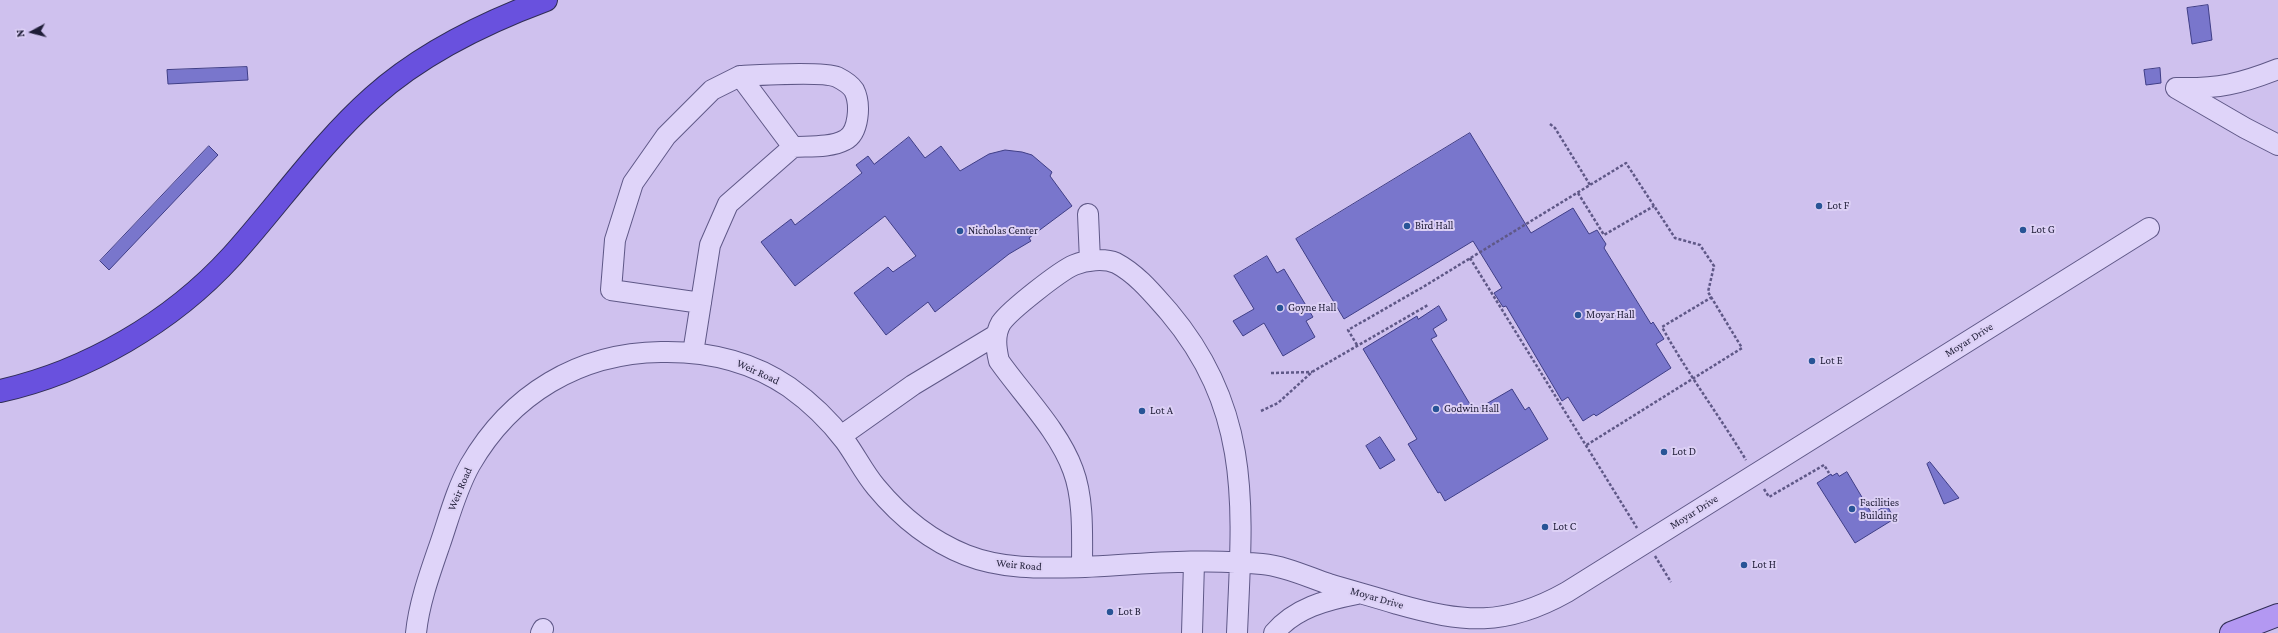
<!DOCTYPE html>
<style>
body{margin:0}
#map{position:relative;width:2278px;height:633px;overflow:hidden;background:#cfc1ee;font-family:"Crimson Pro",serif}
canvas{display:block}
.north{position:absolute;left:12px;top:12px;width:40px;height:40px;-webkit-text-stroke:3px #dcd0f5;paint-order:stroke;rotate:263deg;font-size:11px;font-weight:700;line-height:16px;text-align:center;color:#1f1d37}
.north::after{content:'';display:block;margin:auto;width:14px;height:18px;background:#1f1d37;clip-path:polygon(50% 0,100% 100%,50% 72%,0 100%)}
</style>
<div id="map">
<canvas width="2278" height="633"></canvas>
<div class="north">N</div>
</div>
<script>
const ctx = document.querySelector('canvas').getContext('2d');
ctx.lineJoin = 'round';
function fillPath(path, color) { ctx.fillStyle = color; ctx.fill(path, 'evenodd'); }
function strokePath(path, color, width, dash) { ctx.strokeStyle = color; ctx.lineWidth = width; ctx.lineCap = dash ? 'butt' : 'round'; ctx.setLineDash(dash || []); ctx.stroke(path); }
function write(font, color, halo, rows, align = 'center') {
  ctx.font = font + ' "Crimson Pro",serif'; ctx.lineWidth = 4; ctx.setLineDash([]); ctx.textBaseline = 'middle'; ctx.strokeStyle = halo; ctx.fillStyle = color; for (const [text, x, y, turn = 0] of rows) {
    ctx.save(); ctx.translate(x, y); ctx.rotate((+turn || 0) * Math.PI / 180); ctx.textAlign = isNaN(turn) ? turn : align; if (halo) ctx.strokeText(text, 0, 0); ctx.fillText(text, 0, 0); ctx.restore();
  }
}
const building = new Path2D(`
 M2208 5 2212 40 2192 44 2187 8Z
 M247 67 248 80 168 84 167 70Z
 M2160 68 2161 83 2146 85 2144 70Z
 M1470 133 1531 233 1573 208 1589 234 1597 230 1606 244 1604 248 1651 324 1653 322 1664 339 1656 344 1671 368 1596 416 1594 414 1583 421 1568 397 1562 401 1506 306 1503 307 1494 293 1502 288 1473 241 1344 319 1296 239Z
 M909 137 925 158 941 146 960 171 989 154 1005 150 1022 152 1032 155 1052 172 1050 176 1072 206 1029 238 1031 241 1009 254 935 312 928 302 886 335 854 293 888 267 893 272 916 256 885 216 795 286 761 242 791 219 795 225 862 173 856 165 868 156 874 164Z
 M209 146 218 155 109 270 100 261Z
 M1267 256 1277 273 1284 269 1313 317 1306 321 1315 337 1283 356 1264 323 1243 336 1233 321 1254 309 1234 276Z
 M1439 306 1447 320 1433 329 1437 336 1431 339 1474 411 1512 389 1525 410 1529 407 1548 439 1445 501 1440 492 1438 493 1408 444 1417 439 1363 349 1417 316 1418 319Z
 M1380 437 1395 460 1380 469 1366 446Z
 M1930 462 1959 498 1944 504 1927 464Z
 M1847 472 1872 514 1887 505 1894 519 1855 543 1817 483 1831 474 1832 476 1837 473 1839 476Z`);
fillPath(building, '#7976cc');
strokePath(building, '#3f3e86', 1);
const minor = new Path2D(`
 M740 76C759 75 823 71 837 77 843 80 850 84 854 90 861 104 859 133 845 140 830 148 809 146 793 147
 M2176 88 2245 128 2278 145
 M2177 88C2218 89 2240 84 2278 69
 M1088 214 1090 261
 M693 353 710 245 728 204 793 147 740 76 712 90 666 136 633 183 615 240 611 290 701 303
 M841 436 913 385 996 335
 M1082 567C1082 536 1084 499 1073 470 1059 431 1023 395 999 361 996 348 994 335 1001 323 1010 310 1060 271 1074 265 1086 260 1104 258 1116 263 1137 274 1153 294 1169 312 1254 413 1242 511 1237 633
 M416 633C419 603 430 573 440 544 449 518 456 490 470 465 511 394 579 353 661 352 707 351 751 361 789 387 810 402 829 420 845 441 856 456 864 473 876 487 900 516 931 541 966 555 1004 570 1044 568 1085 567 1143 564 1204 558 1262 564 1285 566 1308 577 1329 584 1352 591 1375 597 1397 604 1464 623 1505 627 1567 592L2149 228
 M541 633 543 629
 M1192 633 1194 563
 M1274 633C1295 608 1326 600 1357 594`);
const major = new Path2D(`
 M2231 633 2278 615`);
const highway = new Path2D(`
 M0 391C86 372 172 322 232 256 279 204 320 144 373 97 422 53 484 23 546 0`);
strokePath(minor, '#5f5887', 22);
strokePath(major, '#302d55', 24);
strokePath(highway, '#302d55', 24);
strokePath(new Path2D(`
 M1550 124 1555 128 1590 185
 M1578 193 1604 235 1654 206
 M1470 258 1637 528
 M1712 297 1662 327C1687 373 1719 415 1746 460
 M1357 345 1348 330 1423 287 1626 163 1675 238 1700 245 1714 266 1708 292 1742 348 1585 446
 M1271 373 1312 372
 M1261 411 1278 403 1312 372 1428 305
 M1764 489 1769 497 1824 465 1829 473
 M1655 556 1671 582`), '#5f5887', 2.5, [3, 2]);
strokePath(minor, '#dfd4f9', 20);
strokePath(major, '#b398f2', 22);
strokePath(highway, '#6951de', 22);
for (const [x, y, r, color] of [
 [1819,206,4,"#285496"],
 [1407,226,4,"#285496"],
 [2023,230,4,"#285496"],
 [960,231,4,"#285496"],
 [1280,308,4,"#285496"],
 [1578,315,4,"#285496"],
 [1812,361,4,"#285496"],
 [1436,409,4,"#285496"],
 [1142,411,4,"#285496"],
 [1664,452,4,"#285496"],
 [1852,509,4,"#285496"],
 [1545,527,4,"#285496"],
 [1744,565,4,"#285496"],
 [1110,612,4,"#285496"]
]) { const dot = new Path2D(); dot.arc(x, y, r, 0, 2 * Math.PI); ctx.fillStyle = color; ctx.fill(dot); strokePath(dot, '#dcd0f5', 1.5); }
write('11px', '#1f1d37', '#dcd0f5', [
 ["Lot F",1827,206],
 ["Bird Hall",1415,226],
 ["Lot G",2031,230],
 ["Nicholas Center",968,231],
 ["Goyne Hall",1288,308],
 ["Moyar Hall",1586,315],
 ["Lot E",1820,361],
 ["Godwin Hall",1444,409],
 ["Lot A",1150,411],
 ["Lot D",1672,452],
 ["Facilities",1860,503],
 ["Building",1860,516],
 ["Lot C",1553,527],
 ["Lot H",1752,565],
 ["Lot B",1118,612]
], 'left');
write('11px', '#1f1d37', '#dcd0f5', [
 ["Moyar Drive",1969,340,-32],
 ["Weir Road",758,372,25],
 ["Weir Road",460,489,-67],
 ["Moyar Drive",1694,512,-32],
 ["Weir Road",1019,565,5],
 ["Moyar Drive",1377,598,16]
]);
</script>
